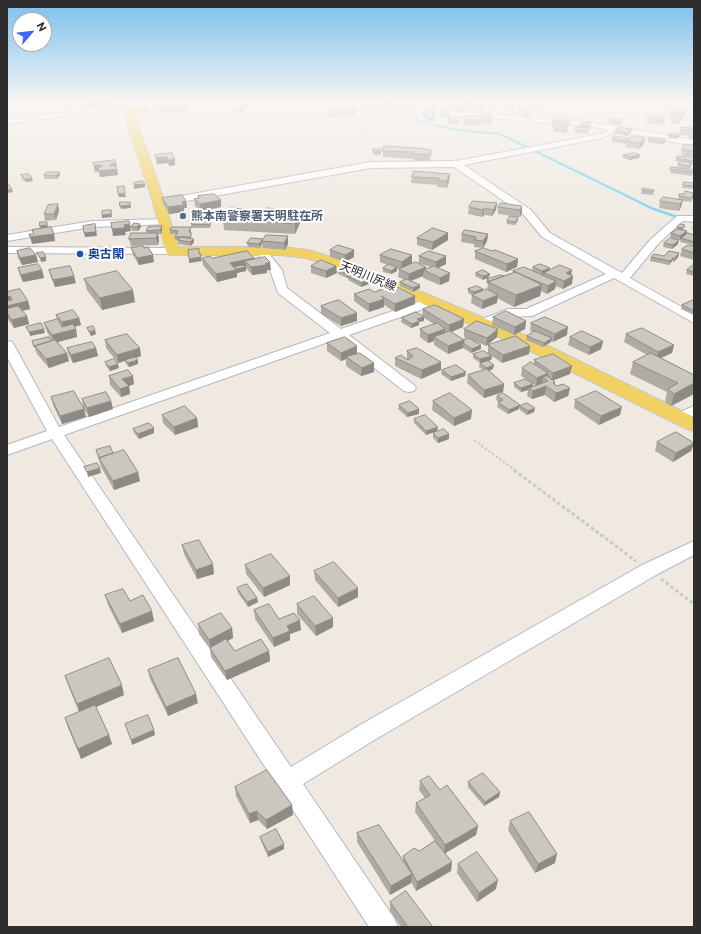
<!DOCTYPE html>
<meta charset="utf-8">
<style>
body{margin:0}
#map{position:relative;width:701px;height:934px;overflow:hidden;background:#efe9e1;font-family:Commissioner,sans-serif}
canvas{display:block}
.frame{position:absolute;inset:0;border:8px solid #2e2e2e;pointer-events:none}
.north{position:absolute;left:12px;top:12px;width:40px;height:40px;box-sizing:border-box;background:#fff;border:1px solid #ababab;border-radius:50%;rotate:62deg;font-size:11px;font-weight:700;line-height:16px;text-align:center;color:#2e2e2e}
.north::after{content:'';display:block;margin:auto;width:14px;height:18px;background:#4264fb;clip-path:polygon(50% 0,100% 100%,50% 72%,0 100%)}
</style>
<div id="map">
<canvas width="701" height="934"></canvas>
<div class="frame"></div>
<div class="north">N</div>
</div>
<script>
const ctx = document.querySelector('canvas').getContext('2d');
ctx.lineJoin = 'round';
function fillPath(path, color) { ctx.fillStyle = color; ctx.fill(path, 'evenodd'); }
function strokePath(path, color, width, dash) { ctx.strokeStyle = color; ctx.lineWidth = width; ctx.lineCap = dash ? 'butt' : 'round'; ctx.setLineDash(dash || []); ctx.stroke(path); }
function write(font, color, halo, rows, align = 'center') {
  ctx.font = font + ' Commissioner,"Noto Sans JP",sans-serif'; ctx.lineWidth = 4; ctx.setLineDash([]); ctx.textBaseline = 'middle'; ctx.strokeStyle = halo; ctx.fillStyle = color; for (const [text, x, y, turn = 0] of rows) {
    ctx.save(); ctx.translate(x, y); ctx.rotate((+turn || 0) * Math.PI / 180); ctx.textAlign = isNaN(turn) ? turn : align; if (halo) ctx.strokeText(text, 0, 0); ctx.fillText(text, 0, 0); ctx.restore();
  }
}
fillPath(new Path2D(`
 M546 113 586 116 584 122 544 119Z`), '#c9ec9a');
strokePath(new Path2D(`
 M402 111 407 101
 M408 112H413L419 121 456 130 500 134 625 195`), '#75cff0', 2);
strokePath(new Path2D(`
 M623 194 651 208 680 218`), '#75cff0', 2.5);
const minor = new Path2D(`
 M290 101H321L491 114 499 101H507L499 115 589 122 694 140V146L617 131 602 138 464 165 531 210 550 233 622 273 650 240 677 216H694V222L683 221 658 244 630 278 694 314V323L614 278 532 316 510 317 485 327H477L475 324 477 321 508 309H526L606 274 542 237 523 214 454 167 371 168 164 205 161 204 159 202 164 199 371 162 456 161 600 134 608 130 589 126 294 103Z
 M132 102 136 104 135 106 7 124V120Z
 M165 219 170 222 169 224 92 227 7 241V235L92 221Z
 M7 247 172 248 177 251 172 254 7 253Z
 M261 248 265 249 282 270 287 288 341 329 427 299H435L437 302 435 305 349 335 414 385 416 388 414 391 409 392 404 391 337 339 64 435 291 767 360 725 642 565 694 541V555L656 575 376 739 303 784 394 918 398 927H369L52 439 7 455V445L47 431 7 357V341L12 342 14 345 59 427 330 333 278 293 270 270 256 251Z
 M694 406V416L683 421 678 422 673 421 671 418 673 415Z`);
const major = new Path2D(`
 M131 101H141L134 109V114L165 203 178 247H280L308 250 338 259 367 269 536 340 694 417V431L687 429 524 348 357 275 328 265 306 258 280 255H172L167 254 153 203 124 114V109Z`);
strokePath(minor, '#b4b7c1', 2);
strokePath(major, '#c9c9c9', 2);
strokePath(new Path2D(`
 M359 115 353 125 392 148`), '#c9c9c9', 1.5, [1.5, 1]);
strokePath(new Path2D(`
 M474 440 516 471`), '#c9c9c9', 2, [2.5, 2]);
strokePath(new Path2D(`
 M514 470 636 561
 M661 579 694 604`), '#c9c9c9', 3, [3.5, 2.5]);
fillPath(minor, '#fff');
fillPath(major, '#f2d163');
fillPath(new Path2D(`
 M80 101H116L117 105 87 109Z
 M150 101H191V105L186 113H159L158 105 160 102 153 103Z
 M231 101H245L244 102 248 105 246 108H242L244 112 236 113 231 109V107L242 108V103H231Z
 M356 101H366L365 103H356Z
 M389 101 387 105 377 104V102Z
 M423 101H439L437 104 435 111 427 110V107L428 104H423Z
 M457 101H474L473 104H464V110L463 113 454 112V107Z
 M478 101H486L485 104H478Z
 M496 101 495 105H489V102Z
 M388 104 399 105 398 108 388 107Z
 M475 104 483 105 482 112 474 111Z
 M514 104 513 110 507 109V106Z
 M544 104 542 111 528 110V107Z
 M416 105V108L414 110 405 109V106Z
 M674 107 686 114 682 119H681V121L677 124 670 123 671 120 673 118 669 117 670 112Z
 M147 108 148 111 146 113H134V110Z
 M357 109 355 116H342V110Z
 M530 110 529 118 522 117V114Z
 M342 111V114L341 117H327V114Z
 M440 111H449V117H440Z
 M423 114H434V115L435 118 434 121H426V117H423Z
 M485 114H491V118H492L491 125 483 124Z
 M449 116H458V124H449Z
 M464 116 482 120 481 126 464 125Z
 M665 116 664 122 661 125 646 123 647 117Z
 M610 118 622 119 621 125 609 124Z
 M569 120 568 127 552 126 553 121Z
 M591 122 588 134 575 133 576 127H579L580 125Z
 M694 126V140L688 139 689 136 680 135 679 137 675 139 668 138 669 135 679 134 680 129 690 128Z
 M567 127V133L554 132V129Z
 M632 129 631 132 627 136 614 133 615 130Z
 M627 138V140L644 144 639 149 625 147 626 143 625 144 612 142V139Z
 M648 139H666L665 142 663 145 648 142Z
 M694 145V162L693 164H692L691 166 688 169 694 170 692 176 670 173 671 167 686 169 678 167V164L680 162 675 161 676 158 686 157V156L681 155 682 149Z
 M373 149H381V155H373Z
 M431 150 430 161H414V159L383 157V151Z
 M155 155 175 159V165L169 166 168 163 157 164Z
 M623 155 639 158 629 160 623 158Z
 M93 163H116L118 175 100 177 99 171 95 172Z
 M450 174 449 181 447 188 437 187 438 185 411 183 412 177Z
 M21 175 33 181 26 182 22 179Z
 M44 175H60L57 179H44Z
 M684 182 694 183V189L682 188Z
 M642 190H654L653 195 641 194Z
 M679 194 694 196 691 202 678 200Z
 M198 196 221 200V207L201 211 195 206 194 199 198 198Z
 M162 198 186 201 187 208H184V212L169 214 163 204Z
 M683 200 681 207 679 211 659 208 660 201Z
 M497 203 496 210 492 216 484 215 482 217 468 214 469 207Z
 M58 204 59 211 56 220 45 221 44 214Z
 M522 206V213L520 217 498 214V207Z
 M279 211 280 212 281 217 287 218 300 213V223L295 234 224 230 223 219 255 214 265 215V212Z
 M211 219V223L210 228H191V224Z
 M518 220 515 225 507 224V221Z
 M694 222V230H692Z
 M685 225 684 229 683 230 687 231V234L694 235V245L680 242 681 239 680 240 670 237 671 233 677 230V227Z
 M131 227H141L138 231H132Z
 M191 227V238L194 242 191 246 178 244V240H175V237L176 234H170V230Z
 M162 230 161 234H158L159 240 158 245 131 246 129 239 147 233 146 231Z
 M462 234H488L487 241 483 248 474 247V244L461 242Z
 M288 236V244L285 250 263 248 262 243 260 248 248 247 247 243 263 240Z
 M417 238 448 240 432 250 417 245Z
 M664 243 678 244 672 249 663 247Z
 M694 246V260L680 256 682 249Z
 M131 248 154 262 139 265 133 255Z
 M330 250 354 257 345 262 330 257Z
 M17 251 36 255 38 262 22 265 18 258Z
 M475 251 518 259 517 267 506 272 475 259Z
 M679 253 678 257 674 262 672 261 669 265 650 261 651 257 664 256Z
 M380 255H412V263L406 266 426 269 431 267 419 263V256H446V264L438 268 449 281 440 285 423 278V276L411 281 420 288 413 292 400 286V282L405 280 398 277 399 269H400L397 268V271L391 274 383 272V268L388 265 380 262Z
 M202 258H254V259L271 270H267V273L252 275 246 268V267V271L237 273V277L217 282 203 265Z
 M694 265V276L686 274 687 270Z
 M311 266 337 273 326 278 311 273Z
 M533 267 571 276 572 284 563 289 556 286 555 289 547 294 541 291 540 296 514 307 497 298V303L482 309 471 303 472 295 468 293V289H483L482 291 487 290 488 284 486 283 487 279 504 276 513 273V271L532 270Z
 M18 268 42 270 44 278 23 282 20 276Z
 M49 270 76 283 55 287 51 277Z
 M338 270 354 271V273L369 280V284L361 287 348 280V278H347L338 274Z
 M476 273 489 277 483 280 475 276Z
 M84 279 135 302 102 310 87 290Z
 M7 292 28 301 30 309 22 311 27 316 29 324 14 328 7 318Z
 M374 292 415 296V304L395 312 384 305V307L369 312 354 301V294Z
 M694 300V315L681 309 682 305Z
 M321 306 357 321 341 326 321 314Z
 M423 309 464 319 463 327 451 332 463 340 467 338 464 337V329L497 337 486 346 475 341 481 349 471 353 463 348 448 354 434 345V341L428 343 420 337V329L434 324 424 318V321L419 322V325L411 328 401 322 402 318 422 316Z
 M56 315 79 318 81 325 74 327 76 329 77 337 58 342 69 361 49 368 37 354 32 341H52L46 330 44 323 57 319Z
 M493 317 526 321 525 329 514 335 492 325Z
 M531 323 567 335 553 342 552 341 551 342 543 347 526 340 527 336 533 332 530 331Z
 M87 328 96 334 91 336 88 331Z
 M626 334 674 345 672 353 661 358 694 375V394L671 406 665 402 667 392 630 374 633 362 647 355 624 342Z
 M570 337 603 341 601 349 589 355 568 345Z
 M105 340 141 356 136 358 138 360V364L129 367 126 364 125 361 118 363 106 348Z
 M327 343 357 354 374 363V372L361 376 346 366V359L341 361 327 351Z
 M488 345 530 346 529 354 502 363 492 356 491 360 488 361 493 369 489 371 504 384 503 392 484 398 467 383 468 375 483 370 479 367 480 363 473 358V354L488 353Z
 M67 348H96L98 356 73 363 69 356Z
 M407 351 441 370 421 379 395 366V358L408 360 407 359Z
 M534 360 570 374 553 380 555 382V384L557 386 570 388 568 396 554 402 545 395 532 399 527 396 528 390 521 392 514 387V383L526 379 521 376 522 368 534 364ZM528 381 535 385 532 386Z
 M105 362 119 368 110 371 106 366Z
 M442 370 465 376 451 381 441 374Z
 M109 376 134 384 129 386 130 394 121 397 110 385Z
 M497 396 520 405 519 409 508 414 497 407 498 402H499L496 400Z
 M51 397 83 407 82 399 111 401 113 409 89 417 84 409 86 417 62 424 53 405Z
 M575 400 620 415 599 425 574 408Z
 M433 401 471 419 454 426 432 410Z
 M399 405 419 414 407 417 398 409Z
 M520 406 534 412 527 415 520 410Z
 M694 412V420L692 419Z
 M162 415 197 418 198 427 175 435 163 423Z
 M414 419 437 431 426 435 414 423Z
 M133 429 154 433 139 439 134 433Z
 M433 433 449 434V439L438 443 433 438Z
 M657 442 694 443 691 451 673 462 655 451Z
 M96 450 113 453 138 472 140 481 114 490 101 467Z
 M182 545 214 574 197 579 184 554Z
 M245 565 290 585 264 597 246 574Z
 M314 571 358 588V597L338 607 315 580Z
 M237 588 257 598 258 602 248 607 238 593Z
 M105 595 154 621 122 633 108 605Z
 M297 604 333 618V627L316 636 297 614Z
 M254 610 279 619 301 630 290 634V640L274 647 255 619Z
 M198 624 232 628 233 638 228 641 235 651H269L270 661 227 680 211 657 210 649 199 634Z
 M148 670 198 703 168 716 150 679Z
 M65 676 124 695 96 707 109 735 112 744 81 759 68 728 65 718 79 712 68 685Z
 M420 781 440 790 478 826 476 835 445 853 452 862 451 871 416 891 411 882V883L390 895 357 842V833L403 861V856L419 851 435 841 415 812 416 803 425 798 419 790Z
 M468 782 500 792 499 797 484 806 468 787Z
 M235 787 292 805 293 815 267 829 258 820 250 823 236 796Z
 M510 821 555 863 535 873 508 830Z
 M260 837 284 849 268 857 261 841Z
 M458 864 496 889 477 902 457 873Z
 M390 902 433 927H401L390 911Z`), '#afaba4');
fillPath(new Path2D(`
 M85 101H116L117 105 87 109Z
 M152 101H168L153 103Z
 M188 101H191V105L186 113 185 105Z
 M464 101V110L463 113V105Z
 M357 104V109L355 116V110Z
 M147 108 148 111 146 113 145 110Z
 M244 109V112L236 113V110Z
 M687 109 686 114 682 119 684 113Z
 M665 116 664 122 661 125 662 119Z
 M681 118V121L677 124V122Z
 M632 129 631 132 627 136V133Z
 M680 134 679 137 675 139 676 136Z
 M645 138 644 144 639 149 640 143Z
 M640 155 639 158 629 160 630 157Z
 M167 157 168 163 157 164 156 158Z
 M175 159V165L169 166 168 160Z
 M116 163 118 175 100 177 98 167 99 171 95 172 94 166Z
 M692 163 691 166 688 169 689 166Z
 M60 172V175L57 179 56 176Z
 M450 174 449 181 447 188V181Z
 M32 178 33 181 26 182 25 179Z
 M145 184V187L134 189V185Z
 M12 189 13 192 7 193V190Z
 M125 193 126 197H119L118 194Z
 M221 200V207L201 211 200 204Z
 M683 200 681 207 679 211 680 204Z
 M186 201 187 208H184V212L169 214 168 207 182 202Z
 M130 202 131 208 121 209 120 206Z
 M497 203 496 210 492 216 493 210Z
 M58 204 59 211 56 220 54 214Z
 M522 206V213L520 217V210Z
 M484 208V215L482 217 483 210Z
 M279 209V213L280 212 281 222 278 223V211Z
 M111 210 112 217 102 218V215Z
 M300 213V223L295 234V224Z
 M518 217V220L515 225 516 222Z
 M47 222 48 229H41L40 226Z
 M95 224 97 236 85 237 84 233Z
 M130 224 131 231 125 232 126 235 113 236 112 229 124 225Z
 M140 224 141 227 138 231 137 227Z
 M162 226V230L161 234 160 230Z
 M687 231 686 235 680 240V236Z
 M158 233 159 240 158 245 156 238Z
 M448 233V240L432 250 433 242Z
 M54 234 55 241 32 244 30 237Z
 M488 234 487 241 483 248V241Z
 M288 236V244L285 250 284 243Z
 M194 239V242L191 246 190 242Z
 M263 239 262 243 260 248 259 244Z
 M679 240 678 244 672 249 673 245Z
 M354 250V257L345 262V255Z
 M679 253 678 257 674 262 675 258Z
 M36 255 38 262 22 265 20 258Z
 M153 255 154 262 139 265 137 258Z
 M412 255V263L401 269 402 262Z
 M446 256V264L436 269V262Z
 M46 257V261L41 262 40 258Z
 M201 257 202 261 189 263V259Z
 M254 258 255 265 245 261 246 267 234 270 230 263Z
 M673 258 672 261 669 265 670 261Z
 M518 259 517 267 506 272 507 264Z
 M270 262 271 270H267V273L252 275 251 267Z
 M336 266 337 273 326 278V271Z
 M246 267V271L237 273V277L217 282 216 274Z
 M397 267V271L391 274V271Z
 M426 267V271L424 270 423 276 408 282 409 274Z
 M550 268 549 272 544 273V274L542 275V271Z
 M42 270 44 278 23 282 21 275Z
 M572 270 571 278 566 273Z
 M354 271V275L348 276V278H347V274Z
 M450 273 449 281 440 285V278Z
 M490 274 489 277 483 280V276Z
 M74 276 76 283 55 287 53 280Z
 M573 276 572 284 563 289 564 281Z
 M369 280V284L361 287V283Z
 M556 281 555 289 547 294 548 286Z
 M420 285V288L413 292V288Z
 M542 285 540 296 514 307 516 295Z
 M483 289 482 293 474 296V292Z
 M133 290 135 302 102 310 100 298Z
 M498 295 497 303 482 309 483 301Z
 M10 296 12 304 7 305V297Z
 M415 296V304L395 312V304Z
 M384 299V307L369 312V304Z
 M28 301 30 309 8 314 7 313V306Z
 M357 313V321L341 326V318Z
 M27 316 29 324 14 328 12 320Z
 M424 317V321L419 322V325L411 328 412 324 417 319Z
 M79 318 81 325 64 330 62 322Z
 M464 319 463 327 449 333V325Z
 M526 321 525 329 514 335 515 327Z
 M568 327 567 335 553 342 555 334Z
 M44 329 45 333 30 336 29 332Z
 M76 329 77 337 54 343 52 335Z
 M445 329V337H434V341L428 343V335Z
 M498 329 497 337 486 346 487 338Z
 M95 330 96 334 91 336 90 332Z
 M552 338 551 342 543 347 544 343Z
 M464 340 463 348 448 354V346Z
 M603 341 601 349 589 355 590 347Z
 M481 345V349L471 353 472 349Z
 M674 345 672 353 656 360 658 352Z
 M357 346V354L346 357V359L341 361V353Z
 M530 346 529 354 502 363 503 355Z
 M96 348 98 356 73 363 71 355Z
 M140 348 141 356 126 361 125 360V361L118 363 117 355Z
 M67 353 69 361 49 368 46 359Z
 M492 356 491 360 480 363V359Z
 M138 360V364L129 367 128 363Z
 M441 362V370L421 379 422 370Z
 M374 363V372L361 376 362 368Z
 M118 364 119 368 110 371 109 367Z
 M494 365 493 369 485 372 486 368Z
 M572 366 570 374 552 381 553 373Z
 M466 372 465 376 451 381V377Z
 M548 373 547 380 543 377 542 384 536 386 537 378Z
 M133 376 134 384 129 386 130 394 121 397 120 389 122 379Z
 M694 383V394L671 406 674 394Z
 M504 384 503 392 484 398V390Z
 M533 384 532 388H529L528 390 521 392V388Z
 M546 386 545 395 532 399 533 391Z
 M570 388 568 396 554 402 556 393Z
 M111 401 113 409 89 417 87 408Z
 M520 405 519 409 508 414 509 410Z
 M622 407 620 415 599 425 601 416Z
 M535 408 534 412 527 415 528 411Z
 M84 409 86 417 62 424 60 416Z
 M419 409V414L407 417 408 413Z
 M472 410 471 419 454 426V418Z
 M197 418 198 427 175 435 174 427Z
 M438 427 437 431 426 435V431Z
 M154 428V433L139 439 138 434Z
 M449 434V439L438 443V438Z
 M694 443 691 451 673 462 676 453Z
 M100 468 101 473 88 477 87 472Z
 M138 472 140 481 114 490 113 481Z
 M213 564 214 574 197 579 196 570Z
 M290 576V585L264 597 263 588Z
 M358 588V597L338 607V598Z
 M257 598 258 602 248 607 247 602Z
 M152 611 154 621 122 633 120 624Z
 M333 618V627L316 636 315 626Z
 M300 620 301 630 290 634V640L274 647 273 638 287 626Z
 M232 628 233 638 211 649 209 640Z
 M269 651 270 661 227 680 225 671Z
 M122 685 124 695 80 714 77 704Z
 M196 694 198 703 168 716 166 707Z
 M154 730 155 735 132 745 131 740Z
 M109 735 112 744 81 759 78 749Z
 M500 792 499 797 484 806 485 802Z
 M292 805 293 815 267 829 266 820Z
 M257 811 258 820 250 823 249 814Z
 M478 826 476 835 444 854 445 845Z
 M284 844V849L268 857V852Z
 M557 854 555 863 535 873 538 864Z
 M452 862 451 871 416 891 417 882Z
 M412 874 411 883 390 895 391 886Z
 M498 880 496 889 477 902 479 893Z`), '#8e8b86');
const building = new Path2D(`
 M161 101H188L185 105H158Z
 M378 101H387V102H377Z
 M424 101H438L437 102Z
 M457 101H464L463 105H464L463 107H454Z
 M490 101H496L495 103 489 102Z
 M243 102H248L246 105H242Z
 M389 102H399L398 105 388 104Z
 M429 102 437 103 435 108 427 107Z
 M357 104 355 110H342L344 105Z
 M407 104 416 105 414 107 405 106Z
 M475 104 483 105 482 109 474 108Z
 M508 104H514V107L507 106Z
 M529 104H544L543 108 528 107Z
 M239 106 244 109 236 110 231 107Z
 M674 107 687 109 684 113 670 112Z
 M135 108H147L145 110H134Z
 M425 110 435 111 433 115 435 116 434 118H426L427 115 423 114Z
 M523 110H530L529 115 522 114Z
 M329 111H342L341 114H327Z
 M440 111H449V114H440Z
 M485 114H491V117H485Z
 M650 114 665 116 662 119 647 117Z
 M476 115H481L482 120H464V116H476Z
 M449 116H458V121H449Z
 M674 117 681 118 677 122 671 120Z
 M484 118H492L491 122H483Z
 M610 118 622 119 621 122 609 121Z
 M569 120V124L553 123V121Z
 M582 122H591L590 126 580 125Z
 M554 126 567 127V130L554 129Z
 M691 126H694V130L680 129 681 127 690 128Z
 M576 127 589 128 588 131 575 130Z
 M620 127 632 129 627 133 615 130Z
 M673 133 680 134 676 136 669 135Z
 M690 134H694V137L689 136Z
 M614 136 627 138 626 141 612 139Z
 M632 136 645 138 640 143 626 141Z
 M650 137 666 139 664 142 648 139Z
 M686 144 694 145V151L682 149Z
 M384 146 418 148 431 150V155L414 154V152L383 151Z
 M373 149H381V152L373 151Z
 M172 153 175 159 168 160 167 157 156 158 155 155Z
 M634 153 640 155 630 157 623 155Z
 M687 155 694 157V160L693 161 676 158 677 156 686 157Z
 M115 160 116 163 111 164V166L115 165 117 169 99 171 98 167H102V165L94 166 93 163Z
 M682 161 692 163 689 166 678 164Z
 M671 167 694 170 693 172 670 169Z
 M414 171 450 174 447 181H438L439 178 412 177Z
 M47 172H60L56 176 44 175Z
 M29 174 32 178 25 179 21 175Z
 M143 181 145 184 134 185V183Z
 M7 182 12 189 7 190Z
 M684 182 694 183V186L683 185Z
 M124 186 125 193 118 194 117 187Z
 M643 188 654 190 653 192 642 190Z
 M685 191 694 193 691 198 679 196V194H684Z
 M214 194 221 200 200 204 194 199 199 198 198 196Z
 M182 195 186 201 182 202 184 205 168 207 162 198Z
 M663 197 683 200 680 204 660 201Z
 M473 201 497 203 493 210 484 208 483 210 469 207Z
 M120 202H130V205L120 206Z
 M501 203 522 206 520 210 498 207Z
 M58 204 54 214H44L48 205Z
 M231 208 255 210 254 214 268 215V213L265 212 266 208 279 209 278 211 280 212 277 217 287 218 289 213H300L295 224 223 219Z
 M111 210V214L102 215V211Z
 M510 216 518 217 516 222 507 221Z
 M211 219 210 225 191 224 193 221Z
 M129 221 130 224 124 225 125 228 112 229 111 223Z
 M40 222H47V225L40 226Z
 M134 223 140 224 137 227H131Z
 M95 224 96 232 84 233 83 226Z
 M680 224 685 225 683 228 677 227Z
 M162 226 160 230 146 231 148 227Z
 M51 227 54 234 30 237 29 234H34L32 230Z
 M172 227H191L189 232H191V237H175L178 231 170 230Z
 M433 228 448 233 433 242 417 238Z
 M678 229 687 231 680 236 671 233Z
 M465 230 488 234 483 241 475 240 476 237 462 234Z
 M131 233H158L156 238 129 239Z
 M688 233 694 235V242L681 238Z
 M266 235 288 236 284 243 262 241Z
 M181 237 194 239 190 242 178 240Z
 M251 238 263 239 259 244 247 243Z
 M670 238 679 240 673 245 664 243Z
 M338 245 354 250 345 255 330 250Z
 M688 245 694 246V253L682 249Z
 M143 246 144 248 148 247 153 255 137 258 131 248Z
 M30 248 36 255 20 258 17 251Z
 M484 248 492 251 495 250 518 259 507 264 475 251Z
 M199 249V254H201V257L189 259 188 250Z
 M391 249 412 255 402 262 380 255Z
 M247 251 254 258 230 263 236 270 216 274 202 258 210 256 212 258Z
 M429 251 446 256 436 262 419 256Z
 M669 251 679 253 675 258H673L670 261 651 257 654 254 664 256Z
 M43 252 46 257 40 258 37 253Z
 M265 257 270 262 265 264 267 265 251 267 245 261Z
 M321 260 336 266 326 271 311 266Z
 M416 262 426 267 409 274 399 269Z
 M38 264 42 270 21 275 18 268Z
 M389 264 397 267 391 271 383 268Z
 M540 264 550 268 542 271 533 267Z
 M243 265 246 267 236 269 234 267Z
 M560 265 572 270 566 273 573 276 564 281 544 273Z
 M693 265H694V272L687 270Z
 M70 266 74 276 53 280 49 270Z
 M434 266 450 273 440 278 424 270Z
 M345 267 354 271 347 274 338 270Z
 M524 267 556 281 548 286 513 271Z
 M483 270 490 274 483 276 476 273Z
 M117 271 133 290 100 298 84 279Z
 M516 272 542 285 516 295 488 282Z
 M354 273 369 280 361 283 348 276Z
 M501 275 504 276 490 281 487 279Z
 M407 279 420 285 413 288 400 282Z
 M393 285 415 296 395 304 381 296 384 299 369 304 354 294 369 289 374 292Z
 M477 286 483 289 474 292 468 289Z
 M20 289 28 301 7 306V301L12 300 10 296 7 297V292Z
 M487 289 498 295 483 301 472 295Z
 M339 300 357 313 341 318 321 306Z
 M694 300V311L682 305Z
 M435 305 464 319 449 325 423 309Z
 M18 306 27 316 12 320 7 313V309Z
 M73 310 79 318 62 322 56 315Z
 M506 311 526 321 515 327 493 317Z
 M416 312 424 317 417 319 420 321 412 324 402 318Z
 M545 317 568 327 555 334 531 323Z
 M58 319 62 327 73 324 76 329 52 335 44 323Z
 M477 321 498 329 487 338 464 329Z
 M41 323 44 329 29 332 26 327Z
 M438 323 445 329 428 335 420 329Z
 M93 326 95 330 90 332 87 328Z
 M642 328 674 345 658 352 626 334Z
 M450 331 464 340 448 346 434 337Z
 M535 331 552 338 544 343 527 336Z
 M582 331 603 341 590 347 570 337Z
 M127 334 140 348 117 355 105 340Z
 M516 336 530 346 503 355 488 345Z
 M49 337 51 341 35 346 34 347 32 341Z
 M345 337 357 346 341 353 327 343Z
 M469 338 481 345 472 349 464 344V340H463Z
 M55 340 67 353 46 359 35 346Z
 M92 342 96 348 71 355 67 348Z
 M417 348 441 362 422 370 395 358 401 355 408 360 413 356 407 351Z
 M484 351 492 356 480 359 473 354Z
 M360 353 374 363 362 368 346 357Z
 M651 353 694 375V383L674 394 668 389 678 383 633 362Z
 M553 354 572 366 553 373 534 360Z
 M135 357 138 360 128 363 125 360Z
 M114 359 118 364 109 367 105 362Z
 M488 361 494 365 486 368 480 363Z
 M531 362 548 373 537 378 522 368Z
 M456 365 466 372 451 377 442 370Z
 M487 369 504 384 484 390 468 375Z
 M128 370 133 376 122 379 129 386 120 389 109 376Z
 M547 376 555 382 553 383 557 386 563 384 570 388 556 393 546 386 533 391 529 388 548 381 543 377Z
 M526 379 533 384 521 388 514 383Z
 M74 391 84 409 60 416 51 397Z
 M596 391 622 407 601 416 575 400Z
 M106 392 111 401 87 408 82 399Z
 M450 393 472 410 454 418 433 401Z
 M503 393 520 405 509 410 498 402 503 400 497 396Z
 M410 401 419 409 408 413 399 405Z
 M527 403 535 408 528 411 520 406Z
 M185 406 197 418 174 427 162 415Z
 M425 415 438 427 426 431 414 419Z
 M149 423 154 428 138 434 133 429Z
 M444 429 449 434 438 438 433 433Z
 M676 432 694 443 676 453 657 442Z
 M110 446 113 453 99 458 96 450Z
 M124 450 138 472 113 481 99 458Z
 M97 463 100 468 87 472 84 467Z
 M199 540 213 564 196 570 182 545Z
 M271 554 290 576 263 588 245 565Z
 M334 562 358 588 338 598 314 571Z
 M247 584 257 598 247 602 237 588Z
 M123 589 130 601 143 595 152 611 120 624 105 595Z
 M314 596 333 618 315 626 297 604Z
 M269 604 279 619 294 613 300 620 287 626 290 631 273 638 254 610Z
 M221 613 232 628 209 640 198 624Z
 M226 639 235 651 261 639 269 651 225 671 210 648Z
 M109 658 122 685 77 704 65 676Z
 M178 658 196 694 166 707 148 670Z
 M95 705 109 735 78 749 65 718Z
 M148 715 154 730 131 740 125 724Z
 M267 770 292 805 266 820 257 811 249 814 235 787Z
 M483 773 500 792 485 802 468 782Z
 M429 776 440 790 447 785 478 826 445 845 416 803 430 795 420 781Z
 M529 812 557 854 538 864 510 821Z
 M379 825 412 874 391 886 357 833Z
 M276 829 284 844 268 852 260 837Z
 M435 841 452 862 417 882 403 856 414 848 419 851Z
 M477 852 498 880 479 893 458 864Z
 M406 891 433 927H408L390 902Z`);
fillPath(building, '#cbc7bf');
strokePath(building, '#8e8b86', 1);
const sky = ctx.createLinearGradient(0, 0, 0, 232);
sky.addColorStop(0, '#7abfeb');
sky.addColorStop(0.44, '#f8f5f2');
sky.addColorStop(1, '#f8f5f200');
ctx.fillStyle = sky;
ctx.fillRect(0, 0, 701, 232);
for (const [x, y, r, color] of [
 [183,216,4,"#5c6f8a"],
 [80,254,4,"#1a4fb4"]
]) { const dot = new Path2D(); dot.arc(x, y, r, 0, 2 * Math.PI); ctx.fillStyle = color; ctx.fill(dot); strokePath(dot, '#fff', 1.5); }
write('bold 12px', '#4e5e75', '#fff', [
 ["熊本南警察署天明駐在所",191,216]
], 'left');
write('bold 12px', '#164399', '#fff', [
 ["奥古閑",88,254]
], 'left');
write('12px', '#2e2e2e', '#fff', [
 ["天明川尻線",368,276,22]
]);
</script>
